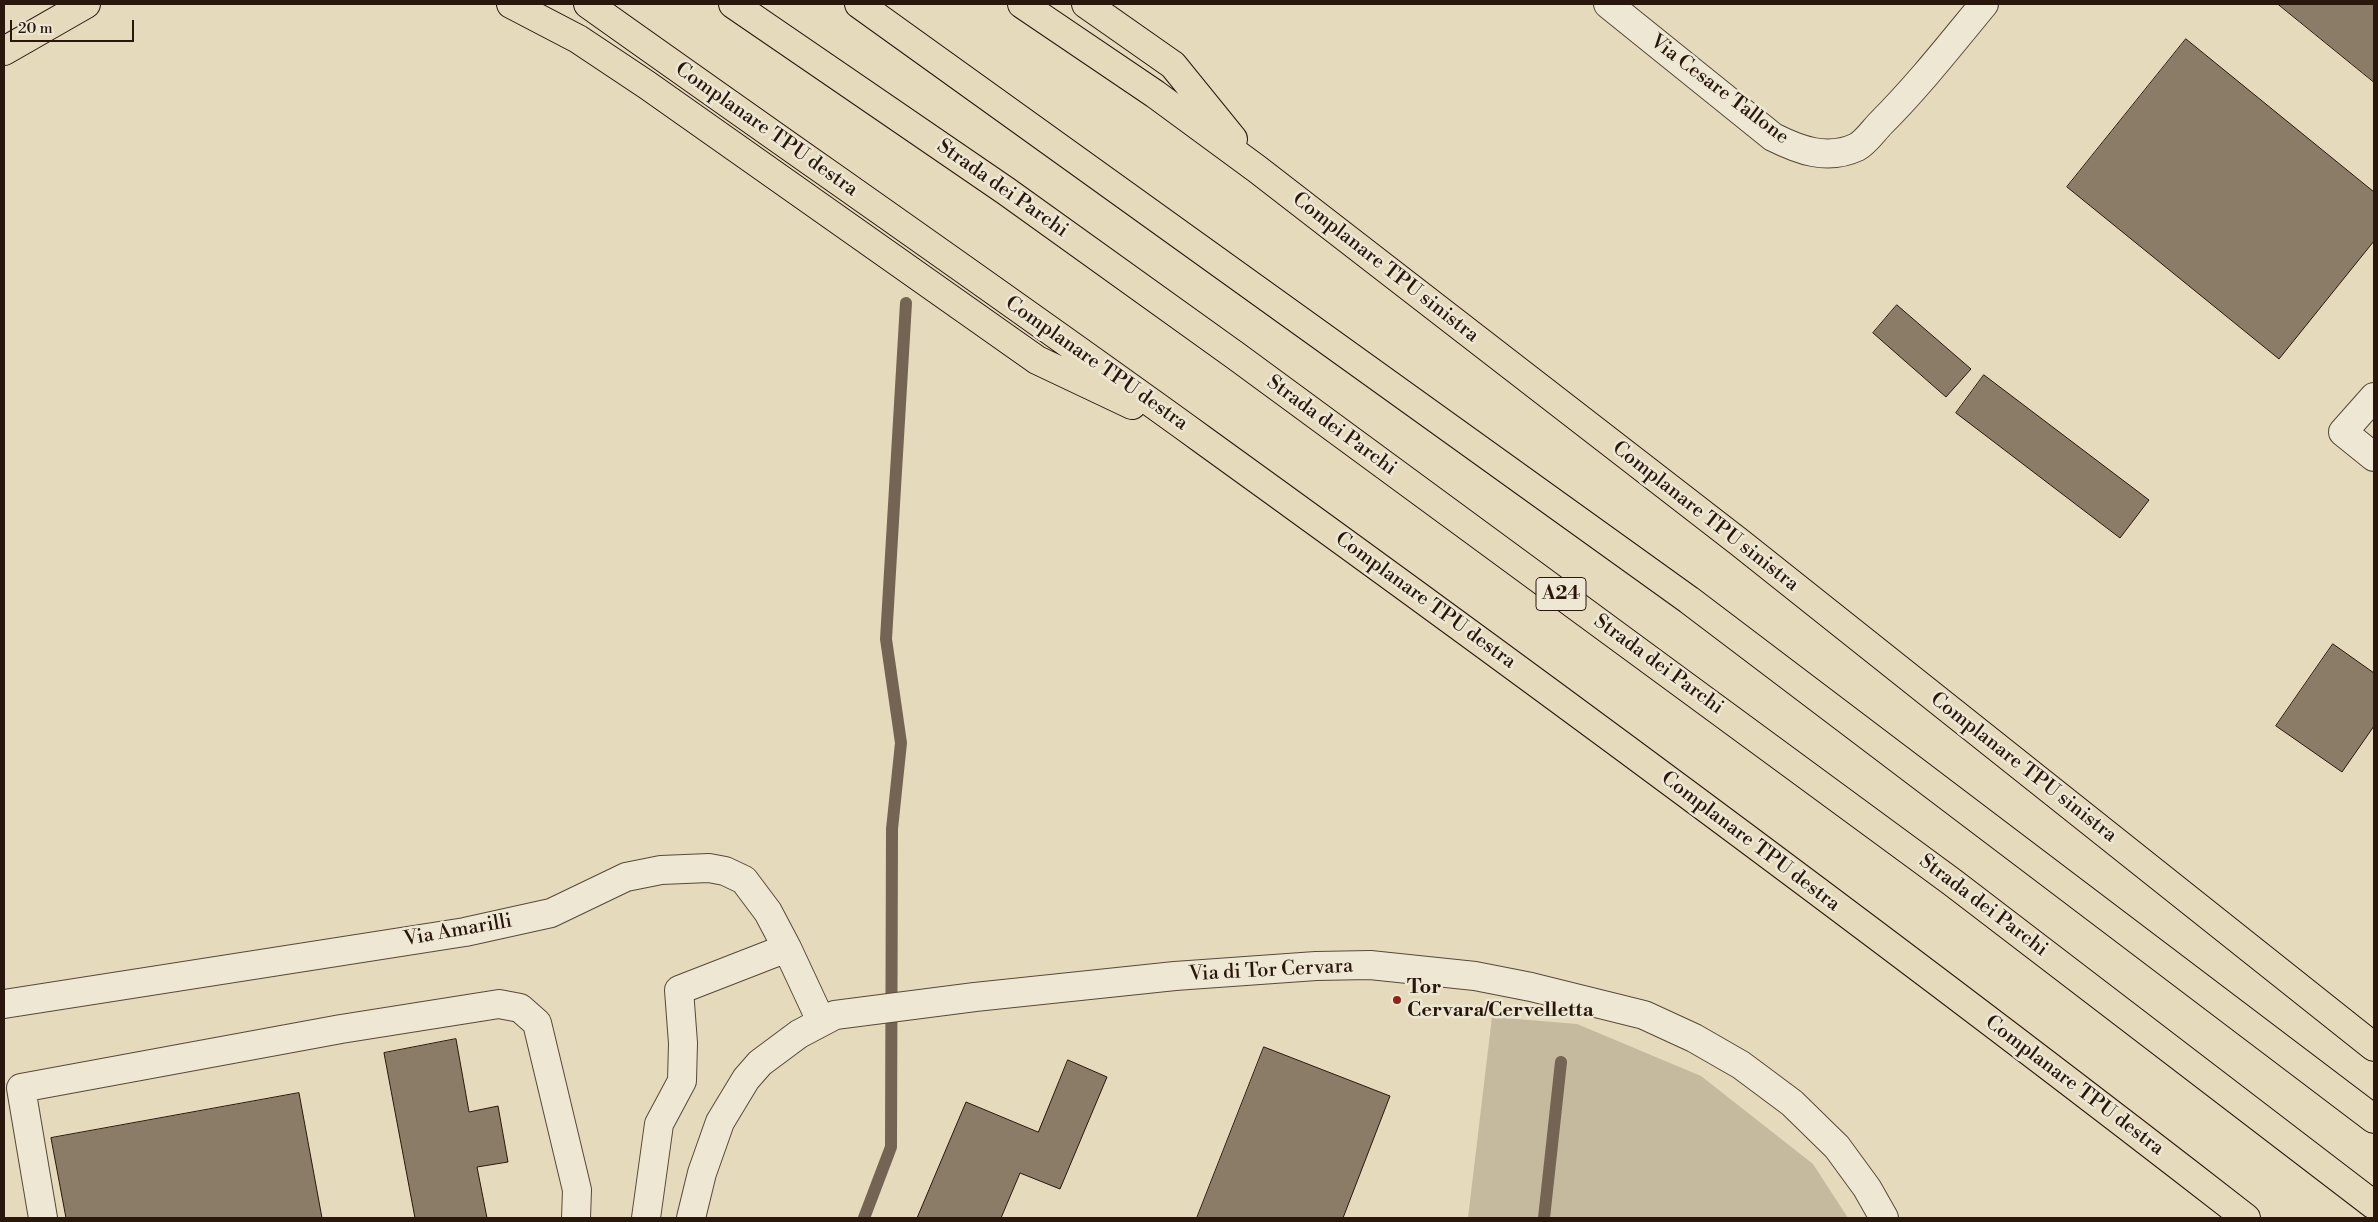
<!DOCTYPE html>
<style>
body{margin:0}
#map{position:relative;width:2378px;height:1222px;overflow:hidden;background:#e5dabc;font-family:"Libre Bodoni",serif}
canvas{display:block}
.frame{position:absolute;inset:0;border:5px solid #29170e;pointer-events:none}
.scale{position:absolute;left:10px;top:20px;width:124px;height:22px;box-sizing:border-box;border:2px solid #29170e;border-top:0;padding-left:6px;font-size:15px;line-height:18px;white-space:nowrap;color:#29170e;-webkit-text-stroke:4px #eee7d3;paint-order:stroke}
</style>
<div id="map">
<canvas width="2378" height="1222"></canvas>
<div class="frame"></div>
<div class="scale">20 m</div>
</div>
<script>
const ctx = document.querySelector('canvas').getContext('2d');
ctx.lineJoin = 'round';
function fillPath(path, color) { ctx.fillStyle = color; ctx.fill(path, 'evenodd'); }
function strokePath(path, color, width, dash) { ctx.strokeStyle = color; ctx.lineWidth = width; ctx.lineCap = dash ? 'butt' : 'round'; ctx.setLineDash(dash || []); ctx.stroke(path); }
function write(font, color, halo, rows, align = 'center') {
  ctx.font = font + ' "Libre Bodoni",serif'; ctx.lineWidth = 5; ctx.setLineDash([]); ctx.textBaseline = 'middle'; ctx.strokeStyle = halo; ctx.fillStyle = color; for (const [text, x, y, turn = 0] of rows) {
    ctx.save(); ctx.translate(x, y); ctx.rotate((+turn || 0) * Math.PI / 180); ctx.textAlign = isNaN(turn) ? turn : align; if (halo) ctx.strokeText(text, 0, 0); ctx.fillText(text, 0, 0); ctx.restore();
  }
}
fillPath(new Path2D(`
 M1492 1017 1577 1024 1701 1076 1813 1164 1848 1218H1468Z`), '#c5b99e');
strokePath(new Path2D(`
 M864 1218 891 1147 892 829 901 743 886 639 906 303
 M1544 1218 1561 1062`), '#736453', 12);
const building = new Path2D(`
 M2278 4H2374V82Z
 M2186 39 2374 192V241L2279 359 2067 187Z
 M1897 305 1971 369 1946 397 1873 333Z
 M1984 375 2149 500 2120 538 1956 413Z
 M2333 644 2374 673V726L2342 772 2276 726Z
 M456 1039 469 1112 498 1106 508 1162 477 1167 487 1218H415L384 1053Z
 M1264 1047 1390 1096 1343 1218H1197Z
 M1068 1060 1107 1077 1060 1189 1020 1173 1001 1218H917L966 1102 1038 1132Z
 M299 1093 322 1218H66L51 1138Z`);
fillPath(building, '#8b7c68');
strokePath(building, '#29170e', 1);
const minor = new Path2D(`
 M1608 4 1773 137C1799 150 1827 161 1857 147 1866 142 1874 130 1881 123 1918 86 1951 44 1984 4
 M2374 397 2343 432 2374 457
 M4 1004 465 932 551 913 626 877 661 870 709 868 725 871 744 880 768 912 787 948 821 1021
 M43 1218 21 1088 341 1029 499 1004 520 1008 537 1023 577 1190 576 1218
 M646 1218 659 1124 682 1081 683 1043 679 990 787 948
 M691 1218 702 1173 720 1122 746 1079 760 1063 799 1034 835 1015 975 997 1175 976 1316 966 1370 965 1475 976 1531 987 1644 1015 1694 1038 1741 1065 1792 1103 1837 1147 1867 1188 1884 1218`);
const highway = new Path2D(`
 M511 4 578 39 647 85 1037 360 1132 405
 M588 4C793 150 1000 293 1203 440 1555 694 1904 952 2246 1218
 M733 4 1006 191 1236 356 1952 882 2374 1205
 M859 4 1689 600 2374 1119
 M1022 4 1155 94 1257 169 1739 542 2374 1047
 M1086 4 1173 65 1233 139
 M4 51 86 4`);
strokePath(minor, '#58483a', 30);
strokePath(highway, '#29170e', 30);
strokePath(minor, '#eee7d3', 28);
strokePath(highway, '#e5dabc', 28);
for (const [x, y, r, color] of [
 [1397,1000,5,"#8f2418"]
]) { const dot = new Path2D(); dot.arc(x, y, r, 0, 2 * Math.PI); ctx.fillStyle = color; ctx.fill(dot); strokePath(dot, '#eee7d3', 2); }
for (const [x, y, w] of [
 [1561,594,50]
]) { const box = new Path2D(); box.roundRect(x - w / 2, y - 16.5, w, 33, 4); ctx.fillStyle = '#eee7d3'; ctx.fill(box); strokePath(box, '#29170e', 1); }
write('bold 19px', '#29170e', null, [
 ["A24",1561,594]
]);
write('20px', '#29170e', '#eee7d3', [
 ["Via Cesare Tallone",1719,90,37],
 ["Complanare TPU destra",766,130,35],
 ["Strada dei Parchi",1002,189,35],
 ["Complanare TPU sinistra",1385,268,38],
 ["Complanare TPU destra",1096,364,35],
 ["Strada dei Parchi",1331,426,36],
 ["Complanare TPU sinistra",1705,517,38],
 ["Complanare TPU destra",1425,601,36],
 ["Strada dei Parchi",1658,665,36],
 ["Complanare TPU sinistra",2023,768,38],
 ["Complanare TPU destra",1750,842,37],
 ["Strada dei Parchi",1983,906,37],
 ["Via Amarilli",458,931,-10],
 ["Via di Tor Cervara",1271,971,-3],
 ["Complanare TPU destra",2074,1086,37]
]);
write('bold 20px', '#29170e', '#eee7d3', [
 ["Tor",1407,988],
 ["Cervara/Cervelletta",1407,1011]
], 'left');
</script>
